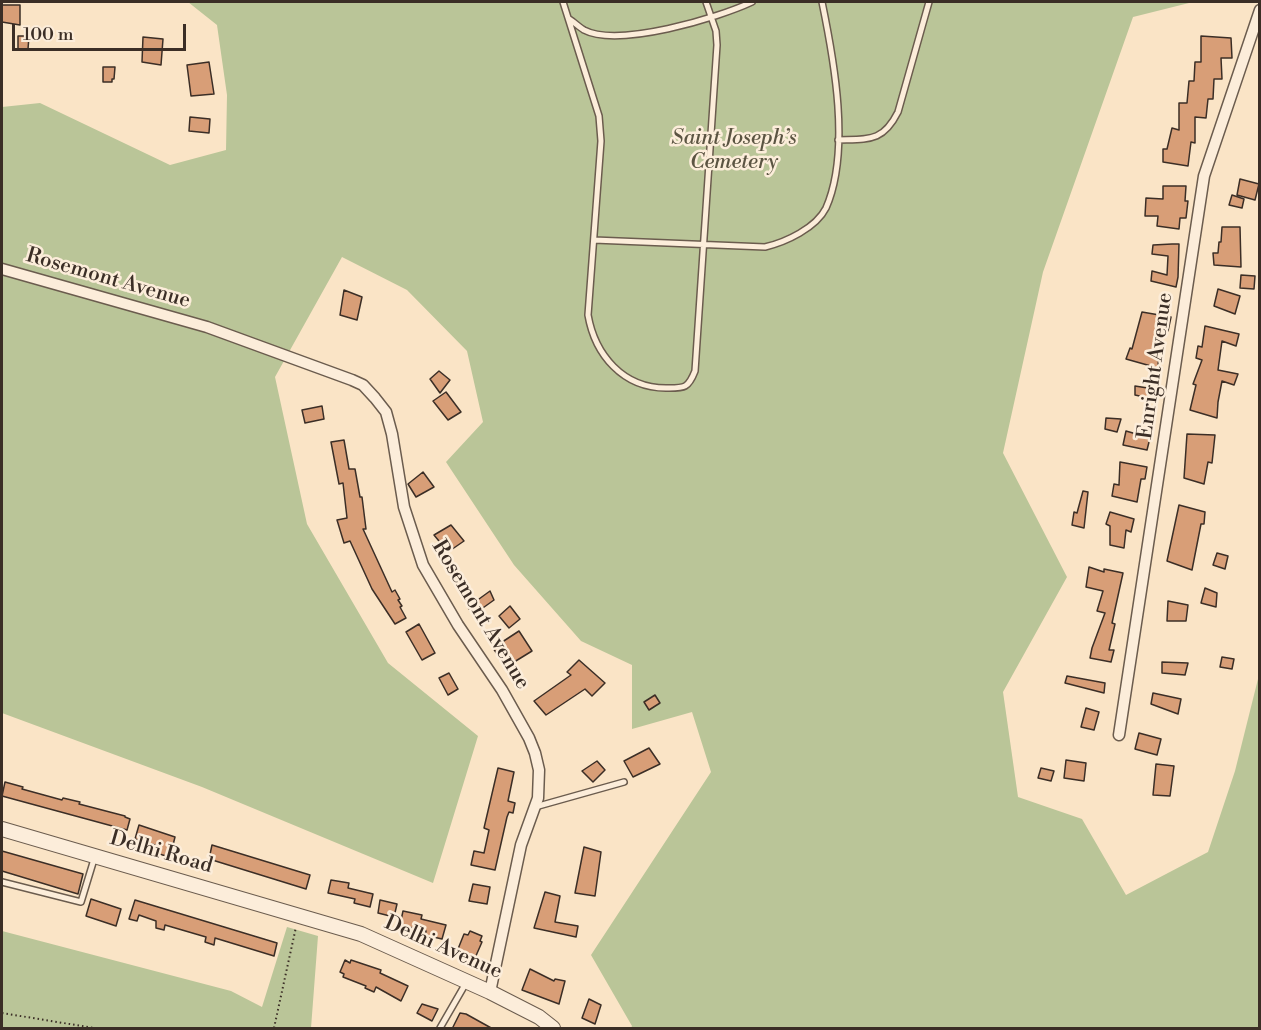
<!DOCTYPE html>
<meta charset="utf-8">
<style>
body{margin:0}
#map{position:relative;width:1261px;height:1030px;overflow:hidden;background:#fae4c6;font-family:"Libre Bodoni",serif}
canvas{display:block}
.frame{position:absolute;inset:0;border:3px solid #3b2e26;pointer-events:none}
.scale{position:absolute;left:12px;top:24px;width:174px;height:27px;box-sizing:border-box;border:3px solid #3b2e26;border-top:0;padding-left:8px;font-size:18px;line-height:21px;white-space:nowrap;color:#3b2e26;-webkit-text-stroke:4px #fcedda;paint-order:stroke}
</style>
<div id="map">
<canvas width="1261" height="1030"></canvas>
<div class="frame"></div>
<div class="scale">100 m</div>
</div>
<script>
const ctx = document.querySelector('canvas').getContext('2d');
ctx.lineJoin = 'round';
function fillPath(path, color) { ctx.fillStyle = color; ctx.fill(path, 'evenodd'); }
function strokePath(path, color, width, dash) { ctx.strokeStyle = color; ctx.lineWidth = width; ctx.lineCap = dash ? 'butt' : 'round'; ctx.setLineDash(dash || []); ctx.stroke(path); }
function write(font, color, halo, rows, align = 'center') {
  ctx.font = font + ' "Libre Bodoni",serif'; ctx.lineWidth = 5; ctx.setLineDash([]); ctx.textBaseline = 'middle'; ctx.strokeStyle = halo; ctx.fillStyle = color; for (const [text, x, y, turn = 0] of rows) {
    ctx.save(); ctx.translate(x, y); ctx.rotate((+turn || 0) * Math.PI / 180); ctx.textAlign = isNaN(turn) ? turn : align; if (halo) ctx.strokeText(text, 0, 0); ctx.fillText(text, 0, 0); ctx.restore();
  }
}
fillPath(new Path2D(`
 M188 2H1193L1133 17 1043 272 1003 453 1067 577 1003 692 1018 797 1082 819 1126 895 1208 852 1235 771 1259 675V1028H631L632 1026 591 955 711 772 692 712 632 729V665L581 641 514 565 446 462 483 422 467 351 407 290 342 257 275 377 307 524 388 663 478 736 433 883 202 787 2 713V107L40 103 170 165 226 150 227 95 217 25Z
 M287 927 318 936 311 1028H2V931L231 991 262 1007Z`), '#bac598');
const building = new Path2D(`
 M2 5H20V25L2 22Z
 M18 36H29L28 49H18Z
 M1201 36 1231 38 1232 58H1221L1222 79H1214L1213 99H1208L1206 118 1195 117V143L1191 142 1188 166 1163 162V149H1167L1172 128 1179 130V103H1187L1189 81H1194L1195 62H1201Z
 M143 37 163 39 161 65 142 62Z
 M209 62 214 94 191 96 187 65Z
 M103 67H115L114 79H112V82H103Z
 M190 117 210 119 209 133 189 131Z
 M1240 179 1259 184 1255 200 1237 195Z
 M1163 186H1186L1185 201H1188L1186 218H1180L1179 229 1157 226 1158 216H1145L1146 198 1163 199Z
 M1232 195 1244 199 1242 208 1229 205Z
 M1222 227H1240L1241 267 1214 265 1213 253H1218L1219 242H1221Z
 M1172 244H1179L1178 277 1176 287 1151 281 1152 271 1167 275 1168 256 1152 254 1153 245Z
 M1241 275 1255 276 1254 289 1240 288Z
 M1218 289 1240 296 1235 314 1214 306Z
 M344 290 362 297 357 320 340 315Z
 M1142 312 1171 317 1168 331 1160 329 1158 368 1126 359 1130 348 1132 349Z
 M1205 326 1239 334 1236 346 1222 341 1218 370 1238 374 1234 385 1222 381 1218 402 1217 418 1190 410 1196 385 1193 384 1202 360 1196 358 1198 346 1202 347Z
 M439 371 450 380 440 393 430 379Z
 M1135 386 1154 389 1153 399 1135 395Z
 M446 392 461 412 448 420 433 401Z
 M322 406 324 419 305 423 302 410Z
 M1106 418 1121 419 1117 432 1105 429Z
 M1126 431 1150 438 1147 450 1123 445Z
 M1187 434 1215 435 1212 463 1208 462 1204 484 1184 478Z
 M344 440 349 469H355L360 497H362L366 529H363L392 592 395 590 400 599 398 600 402 606 400 607 406 618 395 624 372 589 350 541 344 543 337 520 347 518 343 483 339 484 331 442Z
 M1120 462 1147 467 1145 479H1141L1137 502 1112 496 1114 484 1119 485Z
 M423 472 434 487 416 497 408 484Z
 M1083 491 1088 492 1084 528 1072 525 1074 512 1077 513Z
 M1179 505 1205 512 1204 524H1201L1192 570 1167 561Z
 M1110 512 1134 519 1131 532 1126 530 1124 548 1110 545V526L1106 524Z
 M451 525 464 541 448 552 434 535Z
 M1217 553 1228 556 1225 569 1213 565Z
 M1089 567 1104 572V569L1123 573 1112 623 1115 624 1109 650H1114L1111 662 1090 658 1092 648 1105 613 1097 611 1103 591 1086 587Z
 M1205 588 1217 593 1216 607 1201 603Z
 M490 591 494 600 473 615 468 607Z
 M1168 601 1188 605 1186 621H1167Z
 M510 606 520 619 509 628 499 616Z
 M419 624 435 653 422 660 406 632Z
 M519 631 532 651 506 667 493 648Z
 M1222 657 1234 659 1232 669 1220 667Z
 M579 660 605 683 592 696 585 689 546 715 534 701 571 675 567 672Z
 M1162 662 1188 663 1185 675 1162 673Z
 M449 673 458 689 448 695 439 678Z
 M1067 676 1105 683 1104 693 1065 683Z
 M1153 693 1181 699 1178 714 1151 704Z
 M655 695 660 703 649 710 644 702Z
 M1086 708 1099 712 1094 730 1081 727Z
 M1139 733 1161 739 1157 755 1135 749Z
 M649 748 660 764 633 777 624 761Z
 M1066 760 1086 763 1084 781 1064 778Z
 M597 761 605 770 593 782 582 771Z
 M1156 764 1174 766 1170 796 1153 795Z
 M498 768 514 772 508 801 515 803 513 813 509 812 507 817 495 870 471 865 474 851 484 853 489 830 484 828Z
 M1041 768 1054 771 1051 781 1038 778Z
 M5 782 23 787 22 789 62 800 63 798 80 802 79 804 125 816V817L130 819 127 830 2 796Z
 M139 825 175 837 170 857 159 854 160 851H157L158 846 135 839Z
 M212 845 310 875 306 889 209 859Z
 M584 847 601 852 595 896 575 893Z
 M2 851 83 874 78 894 2 871Z
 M331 880 349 883 348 888 373 894 370 907 354 903 355 899 328 893Z
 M473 884 490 887 487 904 469 901Z
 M545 892 560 896 555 922 578 926 576 937 534 928Z
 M91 899 121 909 116 926 86 916Z
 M135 900 277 943 274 956 215 938 214 945 205 942 206 937 165 925 164 930 156 928V921L139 915 137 921 129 919Z
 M380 900 397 904 394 917 378 913Z
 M403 911 422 915 421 919 446 925 442 939 425 935 426 931 400 925Z
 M470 931 482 936 480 941 482 942 475 958 469 955 467 959 456 954 464 934 468 935Z
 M345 960 350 963 351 960 381 970 380 973 408 986 401 1001 376 987 374 992 365 988 366 986 343 977 344 974 340 972Z
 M530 969 554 981 555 979 565 981 559 1004 522 990Z
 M589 999 601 1005 595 1024 582 1018Z
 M422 1004 438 1009 432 1021 417 1013Z
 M460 1013 466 1014 493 1029H452Z`);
fillPath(building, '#d89e77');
strokePath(building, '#3b2e26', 1.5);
const service = new Path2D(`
 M563 2 599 116 601 141 588 315C595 355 623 388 666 388 684 388 688 389 695 371L717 45 716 31 706 2
 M569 19C574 22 579 27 584 30 618 48 718 18 752 2
 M838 140C869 139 883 142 898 112L929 2
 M594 240 765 247C786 242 816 228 826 208 851 151 834 60 822 2
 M535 807 624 782
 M2 882 81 902 95 856
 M440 1028 466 983`);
const minor = new Path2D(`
 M2 269 207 327 352 380 363 385 375 398 386 412 392 434 404 507 423 565 458 625 502 690 529 738 535 753 539 770 538 798 521 845 490 992
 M1119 735 1204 176 1260 10`);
const tertiary = new Path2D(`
 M2 829 361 934 490 992 539 1017 553 1028`);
strokePath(service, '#6b5c4e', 8);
strokePath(minor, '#6b5c4e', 13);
strokePath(tertiary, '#6b5c4e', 16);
strokePath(new Path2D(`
 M2 1013 94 1028
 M274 1028 296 927`), '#3b2e26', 2, [1.5, 3]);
strokePath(service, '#fcedda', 5);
strokePath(minor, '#fcedda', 10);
strokePath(tertiary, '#fcedda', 14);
write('italic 21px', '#5b5442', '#fcedda', [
 ["Saint Joseph’s",734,139],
 ["Cemetery",734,163]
]);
write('21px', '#3b2e26', '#fcedda', [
 ["Rosemont Avenue",108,279,16],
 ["Enright Avenue",1156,366,-82],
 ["Rosemont Avenue",480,615,59],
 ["Delhi Road",161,853,16],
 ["Delhi Avenue",443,948,24]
]);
</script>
